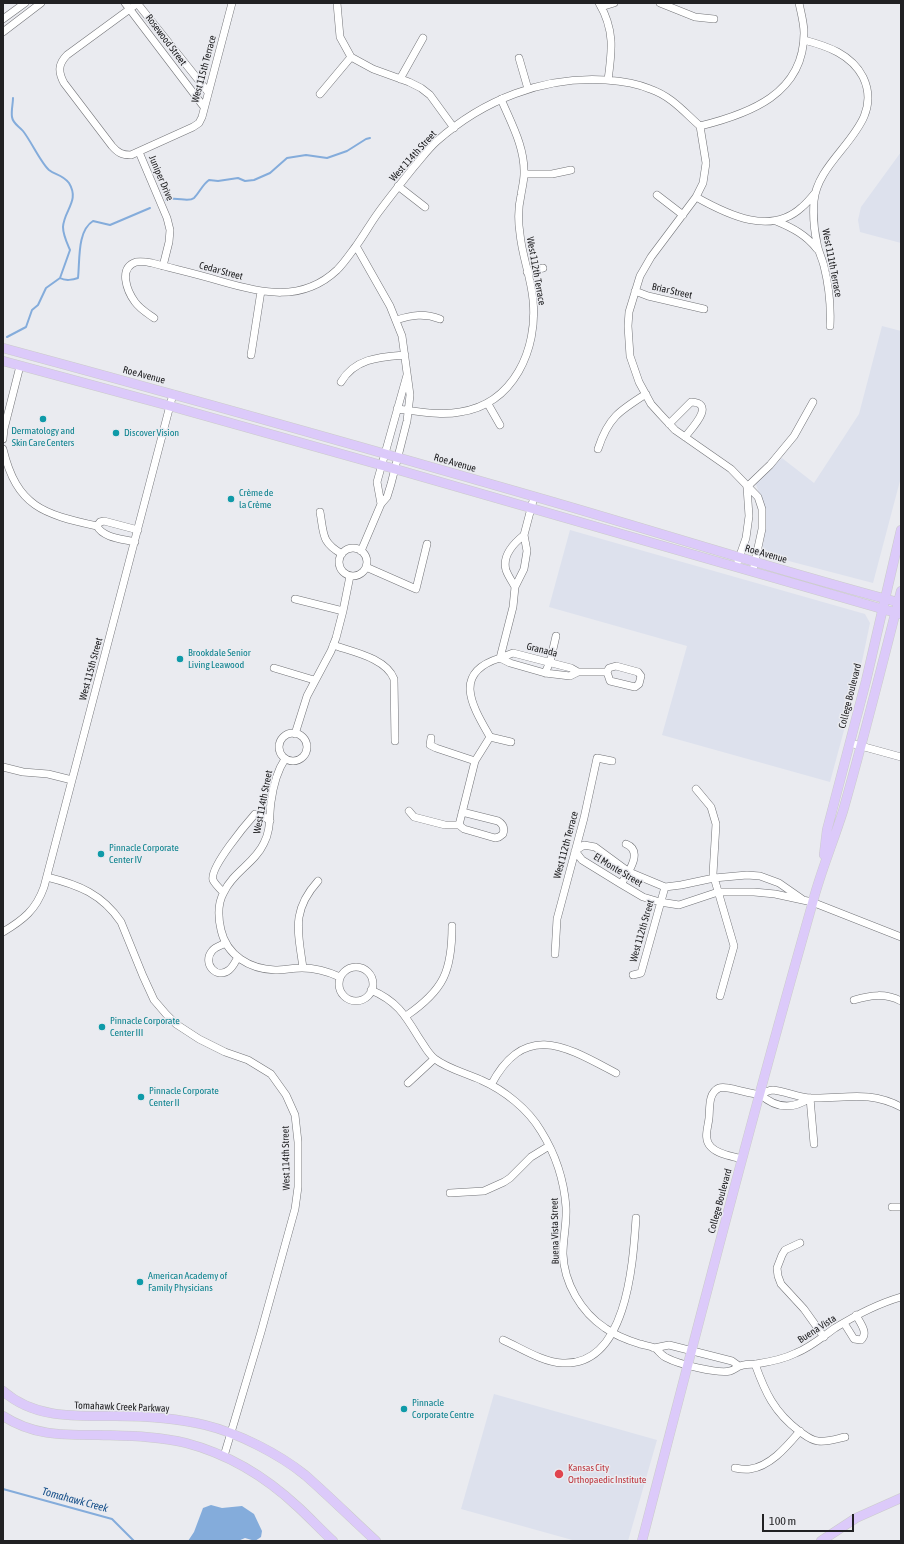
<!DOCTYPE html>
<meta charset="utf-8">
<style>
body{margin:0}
#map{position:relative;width:904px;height:1544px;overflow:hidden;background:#eaebf0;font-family:"Asap Condensed",sans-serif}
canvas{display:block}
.frame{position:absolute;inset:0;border:4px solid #212123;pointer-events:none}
.scale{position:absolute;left:762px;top:1514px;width:92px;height:18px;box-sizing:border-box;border:2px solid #212123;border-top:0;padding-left:5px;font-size:12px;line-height:14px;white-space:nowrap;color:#212123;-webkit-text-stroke:3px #eaebf0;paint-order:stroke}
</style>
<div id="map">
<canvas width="904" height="1544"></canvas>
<div class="frame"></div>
<div class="scale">100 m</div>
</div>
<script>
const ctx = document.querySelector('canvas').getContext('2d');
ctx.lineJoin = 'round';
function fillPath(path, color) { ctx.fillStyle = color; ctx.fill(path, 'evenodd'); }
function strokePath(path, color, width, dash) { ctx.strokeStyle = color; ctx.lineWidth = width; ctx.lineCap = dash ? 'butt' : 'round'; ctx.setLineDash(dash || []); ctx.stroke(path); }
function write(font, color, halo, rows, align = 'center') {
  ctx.font = font + ' "Asap Condensed",sans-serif'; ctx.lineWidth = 3; ctx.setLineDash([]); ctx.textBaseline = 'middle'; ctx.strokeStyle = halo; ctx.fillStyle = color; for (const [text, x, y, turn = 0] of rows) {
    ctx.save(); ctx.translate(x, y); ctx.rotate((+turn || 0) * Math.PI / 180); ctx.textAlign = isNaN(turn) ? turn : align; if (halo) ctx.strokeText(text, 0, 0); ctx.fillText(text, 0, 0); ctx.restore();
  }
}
fillPath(new Path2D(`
 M901 152V243L860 232 858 220 861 207Z
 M882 326 901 331V477L873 583 762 554 766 523 763 506 756 484 758 481 782 458 814 483 859 414Z
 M570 530 865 614 870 623 860 671 830 782 662 735 687 646 549 607Z
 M494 1394 657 1440 628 1541H576L461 1509Z`), '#dde1ed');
fillPath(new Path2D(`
 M211 1505 222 1508 242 1506 254 1514 262 1531 261 1537 255 1541 245 1538 238 1541H188L194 1532 203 1508Z`), '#84acdb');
strokePath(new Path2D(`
 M166 200C176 196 188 203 194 198 200 192 202 185 209 180L218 181 238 178 245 181 254 180 270 173 287 158 306 155 327 158 347 151 366 139 370 138
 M60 278C65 281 73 280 78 278 80 260 77 231 93 221L110 225 150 208
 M7 337 26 327 32 310 38 305 46 288 60 278 70 250C67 243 63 235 63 227 64 210 80 201 69 183 62 174 55 175 49 170 41 163 31 141 23 131 19 126 13 124 12 117 11 111 13 104 13 98
 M3 1489 112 1519 134 1541`), '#84acdb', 2);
const minor = new Path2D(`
 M125 3 204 107
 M137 3 208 92
 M138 3 67 55C58 64 58 72 64 83L112 146C118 153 122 155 131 155L193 127 199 123 202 117 232 3
 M337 3 340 37 351 57
 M599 3C615 30 612 51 608 80
 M660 3 695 17 714 19
 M601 7 614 3
 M3 19 25 3
 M3 32 41 3
 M804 40C827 46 851 54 863 77 887 127 818 155 814 201 813 214 814 230 817 243 818 251 822 258 824 266 829 286 831 306 830 326
 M351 57 373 69 409 82 421 88 430 95 454 128
 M519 58 528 89
 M400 79 423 38
 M320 94 351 57
 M700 126 706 163 703 183 696 197 651 257 640 276 629 312 628 326 630 356 639 382 651 404 660 414 675 430 731 469 758 497 762 509V529L754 566
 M700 126C749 114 804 94 804 33 804 23 801 13 799 3
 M139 152 167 218 170 230 169 242 163 266
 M524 174H552L571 170
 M398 186 425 207
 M657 195 683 215
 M696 197C728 215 771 236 802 207 807 203 811 198 815 193
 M776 221C793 228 806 235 817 249
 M527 272 543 268
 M635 291 648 296 704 309
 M154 318C147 313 140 309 135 302 127 291 118 268 136 262 141 261 147 262 152 263 174 269 197 274 220 281 261 293 302 303 337 270 344 263 350 254 356 246
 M396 320C412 315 424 313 440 319
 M251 355 261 291
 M341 382C355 358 380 357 405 355
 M488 404 500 425
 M397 409C418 411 440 416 460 412 514 404 538 349 533 300 531 277 522 256 520 234 518 221 518 208 521 195 522 188 524 181 524 174 525 147 511 123 501 99
 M669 424 691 402C717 403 691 429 685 437
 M3 439 4 429 20 366
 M3 449C17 507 43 514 97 526 103 538 123 539 135 542
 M598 449C608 418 619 411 646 394
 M747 487 770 465 794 436 813 402
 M381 504 377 482 407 375
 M320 512C324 534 321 542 342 554
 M97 526 100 522 104 521 138 530
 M339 562a14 14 0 1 1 28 0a14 14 0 1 1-28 0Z
 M361 551 381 504 387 497 391 484 407 421 410 395 402 336 390 306 356 246C364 235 370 224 378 213 389 198 401 183 413 168 421 159 428 149 437 141 483 100 543 76 606 80 621 81 636 83 650 89 671 96 684 112 700 126
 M738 561 746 538 749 516 747 487
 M366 567 416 589 427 544
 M515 587C512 581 508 576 506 570 502 556 514 543 524 535
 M295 599 343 611
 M333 645C353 652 386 658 394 679L395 741
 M500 658 510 663 545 673 570 676 578 672H607
 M500 658 513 653 571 668 578 672
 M616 666 638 672 641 676 639 684 635 687 610 681 607 672 609 668Z
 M274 668 314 680
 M545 673 550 662 556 636
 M279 747a14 14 0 1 1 28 0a14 14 0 1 1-28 0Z
 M295 734 307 696 331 651 336 638 343 611 350 576
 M490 737 511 742
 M431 738 430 745 436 748 475 761
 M850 743 901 757
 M285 759C277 771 273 787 271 802 269 816 271 830 264 843 255 863 233 872 224 892 217 904 218 917 221 930 227 956 250 969 275 970 284 970 293 968 302 968 315 968 329 972 340 977
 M3 767 23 772 48 774 72 780
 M696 789 711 807 716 824 713 874 734 946 720 996
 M409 811 414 817 445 825H459L464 829 495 838 499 837 503 834C505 828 503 824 498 821L462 812
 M459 825 475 761 490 737C473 707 451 673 500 658L513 607 515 587 524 569 527 551 524 535 534 497
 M47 877C79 885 102 894 121 922L143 976 154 1000 166 1014 176 1024 199 1039 225 1052 248 1060 271 1074 286 1095 295 1115 298 1142V1187L295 1209 261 1332 224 1456
 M621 884C628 873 644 851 626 844
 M223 892C220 889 215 884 213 880 209 868 247 823 255 814H260L270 821
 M802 899 779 883 760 876 747 875 714 878 681 885 665 887 629 872 595 847 584 845 575 851 582 860 621 884 643 897 660 902 679 905 718 892H754L775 894 812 902 901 937
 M3 932C23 920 36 910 44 887L173 394
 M226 943C222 945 215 947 212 951 202 963 216 980 229 970 233 967 235 962 238 957
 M555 954 557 919 584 818 597 758 612 761
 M339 984a17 17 0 1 1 34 0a17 17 0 1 1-34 0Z
 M303 968C298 931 291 911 318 881
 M633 975 641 973 665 887
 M371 990C397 1001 405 1015 419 1038 424 1045 428 1054 435 1059 448 1069 466 1073 481 1080 504 1090 528 1109 541 1131 556 1155 564 1180 566 1207 567 1223 563 1238 563 1254 564 1283 581 1312 605 1328 616 1336 627 1340 640 1344 644 1345 650 1346 655 1348 659 1351 662 1356 667 1358 678 1364 718 1374 730 1371 734 1370 737 1367 740 1366 745 1364 751 1364 756 1364 769 1362 784 1359 796 1353 811 1347 822 1337 835 1328 856 1315 877 1304 901 1297
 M854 1000C871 995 885 993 901 1001
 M406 1016C444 990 452 971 452 926
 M408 1083 434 1059
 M491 1085C525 1020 567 1047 616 1073
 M760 1094C775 1108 792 1110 810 1098
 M810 1098 814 1144
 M742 1159C732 1156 719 1155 711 1147 703 1139 708 1128 709 1118 710 1108 708 1093 719 1088 726 1085 748 1094 758 1094 763 1094 768 1090 773 1090 785 1091 799 1098 811 1098 845 1099 868 1090 901 1107
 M450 1193 484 1191 504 1182 510 1178 531 1157 549 1146
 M892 1207H901
 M800 1243 785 1250 782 1255 777 1268 778 1276 781 1284 804 1309 824 1337
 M844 1323 854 1339 861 1340C869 1333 860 1323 856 1315
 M503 1340C521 1348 542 1362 562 1363 627 1367 633 1263 636 1218
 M654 1348 669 1345 732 1361 739 1366
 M755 1364C765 1392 774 1412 799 1431 805 1435 810 1440 818 1441 828 1442 836 1439 845 1437
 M735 1468C740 1469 745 1470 750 1469 771 1466 787 1446 800 1431`);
const major = new Path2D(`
 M3 348C181 396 359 446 536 497 658 532 779 571 901 603
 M3 361 170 406 395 469 900 614
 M824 855 827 830 866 681 901 530
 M3 1391C35 1419 76 1416 115 1416 145 1416 176 1418 205 1425 238 1433 279 1454 305 1475 329 1496 352 1519 376 1541
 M3 1416C34 1436 63 1435 99 1435 128 1436 158 1436 186 1443 228 1454 267 1478 298 1507 310 1518 321 1530 333 1541
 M642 1541C697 1329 752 1116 812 905 820 873 833 843 843 811 864 738 882 665 901 591
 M821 1541 856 1518 901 1498`);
strokePath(minor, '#727377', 8);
strokePath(major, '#cacaca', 10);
strokePath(minor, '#fff', 7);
strokePath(major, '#dccafa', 9);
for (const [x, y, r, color] of [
 [43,419,4,"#0f9aa8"],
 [116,433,4,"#0f9aa8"],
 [231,499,4,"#0f9aa8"],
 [180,659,4,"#0f9aa8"],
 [101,854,4,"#0f9aa8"],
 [102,1027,4,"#0f9aa8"],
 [141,1097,4,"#0f9aa8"],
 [140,1282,4,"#0f9aa8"],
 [404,1409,4,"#0f9aa8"],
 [559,1474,5,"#e0444e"]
]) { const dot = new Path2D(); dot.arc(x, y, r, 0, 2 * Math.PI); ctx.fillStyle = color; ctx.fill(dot); strokePath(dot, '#eaebf0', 1.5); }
write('10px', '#212123', '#eaebf0', [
 ["Rosewood Street",166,40,53],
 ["West 115th Terrace",204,69,-75],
 ["West 114th Street",413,156,-48],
 ["Juniper Drive",161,178,67],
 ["West 111th Terrace",832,263,79],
 ["Cedar Street",221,271,15],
 ["West 112th Terrace",536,271,80],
 ["Briar Street",672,291,13],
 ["Roe Avenue",144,375,15],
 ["Roe Avenue",455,463,16],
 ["Roe Avenue",766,554,16],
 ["Granada",542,650,14],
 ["West 115th Street",91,669,-75],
 ["College Boulevard",850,696,-76],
 ["West 114th Street",263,802,-79],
 ["West 112th Terrace",566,845,-75],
 ["El Monte Street",618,870,31],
 ["West 112th Street",642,931,-74],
 ["West 114th Street",286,1158,-91],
 ["College Boulevard",720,1201,-75],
 ["Buena Vista Street",555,1231,-91],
 ["Buena Vista",817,1329,-33],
 ["Tomahawk Creek Parkway",122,1407,2]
]);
write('10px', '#0d838f', '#eaebf0', [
 ["Dermatology and",43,431,"center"],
 ["Skin Care Centers",43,443,"center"],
 ["Discover Vision",124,433],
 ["Crème de",239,493],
 ["la Crème",239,505],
 ["Brookdale Senior",188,653],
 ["Living Leawood",188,665],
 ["Pinnacle Corporate",109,848],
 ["Center IV",109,860],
 ["Pinnacle Corporate",110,1021],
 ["Center III",110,1033],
 ["Pinnacle Corporate",149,1091],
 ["Center II",149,1103],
 ["American Academy of",148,1276],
 ["Family Physicians",148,1288],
 ["Pinnacle",412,1403],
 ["Corporate Centre",412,1415]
], 'left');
write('10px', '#be3a42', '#eaebf0', [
 ["Kansas City",568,1468],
 ["Orthopaedic Institute",568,1480]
], 'left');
write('italic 11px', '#18518a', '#eaebf0', [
 ["Tomahawk Creek",75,1500,15]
]);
</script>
